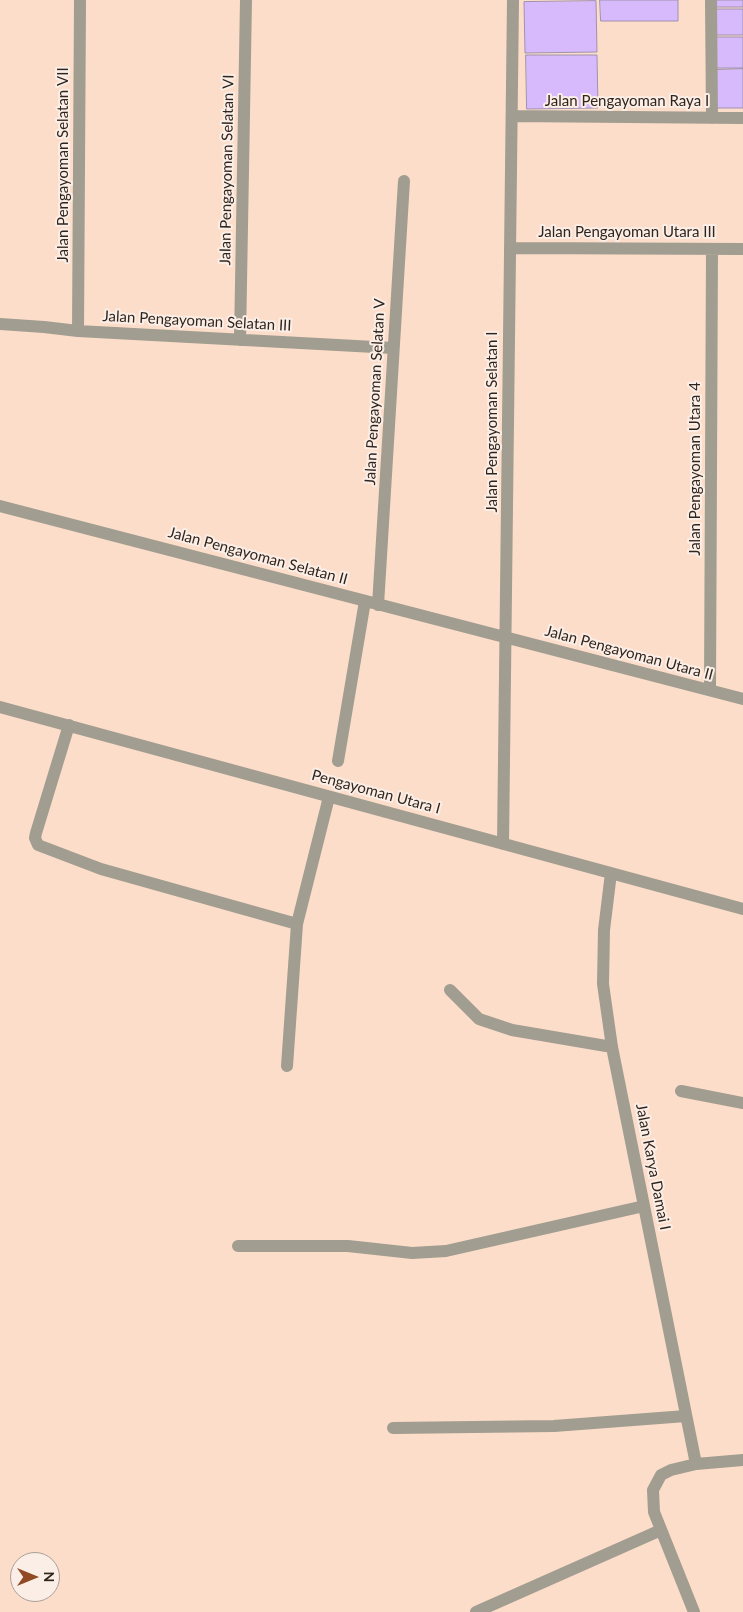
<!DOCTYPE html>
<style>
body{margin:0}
#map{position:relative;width:743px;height:1612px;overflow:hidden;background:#fcddc9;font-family:Lato,sans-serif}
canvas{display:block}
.north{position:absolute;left:10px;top:1552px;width:50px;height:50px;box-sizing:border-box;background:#fbeee6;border:1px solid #aa9e96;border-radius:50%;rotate:90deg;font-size:14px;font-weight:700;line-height:20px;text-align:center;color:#30251d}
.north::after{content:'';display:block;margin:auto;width:18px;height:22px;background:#914a24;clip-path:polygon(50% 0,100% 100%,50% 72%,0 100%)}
</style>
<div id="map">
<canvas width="743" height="1612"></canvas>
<div class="north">N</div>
</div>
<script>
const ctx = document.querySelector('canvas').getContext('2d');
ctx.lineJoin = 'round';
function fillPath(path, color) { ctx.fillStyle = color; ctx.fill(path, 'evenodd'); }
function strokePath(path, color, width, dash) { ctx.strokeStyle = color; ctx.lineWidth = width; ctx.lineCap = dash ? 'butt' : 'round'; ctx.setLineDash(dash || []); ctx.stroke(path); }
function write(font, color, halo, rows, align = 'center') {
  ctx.font = font + ' Lato,sans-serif'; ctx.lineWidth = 4; ctx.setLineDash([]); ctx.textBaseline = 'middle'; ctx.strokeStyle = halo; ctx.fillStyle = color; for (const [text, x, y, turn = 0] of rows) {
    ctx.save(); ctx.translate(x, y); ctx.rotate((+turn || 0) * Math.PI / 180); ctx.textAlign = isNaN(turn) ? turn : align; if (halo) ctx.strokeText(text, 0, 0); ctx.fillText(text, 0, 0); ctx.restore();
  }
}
const building = new Path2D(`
 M600 0H678V21H601Z
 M714 0H743V7H714Z
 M596 1 597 52 525 53 524 2Z
 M715 9H743V35H714Z
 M714 37H743V68H714Z
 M526 55H597L598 108 527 109Z
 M743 69V108H714V70Z`);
fillPath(building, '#d7bafb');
strokePath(building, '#9e92af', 1);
strokePath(new Path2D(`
 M711 0 712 118
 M512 116 743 118
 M510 248 743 249
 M0 324 44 327 78 331 393 348
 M78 331 80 0
 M240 340 246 0
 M0 506 743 699
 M378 605 404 181
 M710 690 712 249
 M0 707 743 909
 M69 725 36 833 35 838 38 845 101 869 297 924
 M338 761 365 601
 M503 844 513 0
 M611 873 604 930 603 984 612 1047 696 1464
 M450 990 479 1019 512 1030 612 1047
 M287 1066 297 924 329 797
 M681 1091 743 1103
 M238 1246H348L412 1253 446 1251 644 1206
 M393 1428 554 1426 686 1416
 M476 1612 661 1530
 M694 1612 654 1512 653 1490 661 1475 671 1470 696 1464 743 1460`), '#a19d90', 12);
write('15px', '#30251d', '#fbeee6', [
 ["Jalan Pengayoman Raya I",627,101],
 ["Jalan Pengayoman Selatan VII",63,165,-90],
 ["Jalan Pengayoman Selatan VI",227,170,-89],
 ["Jalan Pengayoman Utara III",627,232],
 ["Jalan Pengayoman Selatan III",197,321,3],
 ["Jalan Pengayoman Selatan V",375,392,-87],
 ["Jalan Pengayoman Selatan I",492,422,-90],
 ["Jalan Pengayoman Utara 4",695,469,-90],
 ["Jalan Pengayoman Selatan II",258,556,15],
 ["Jalan Pengayoman Utara II",629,653,15],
 ["Pengayoman Utara I",376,792,15],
 ["Jalan Karya Damai I",653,1167,79]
]);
</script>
